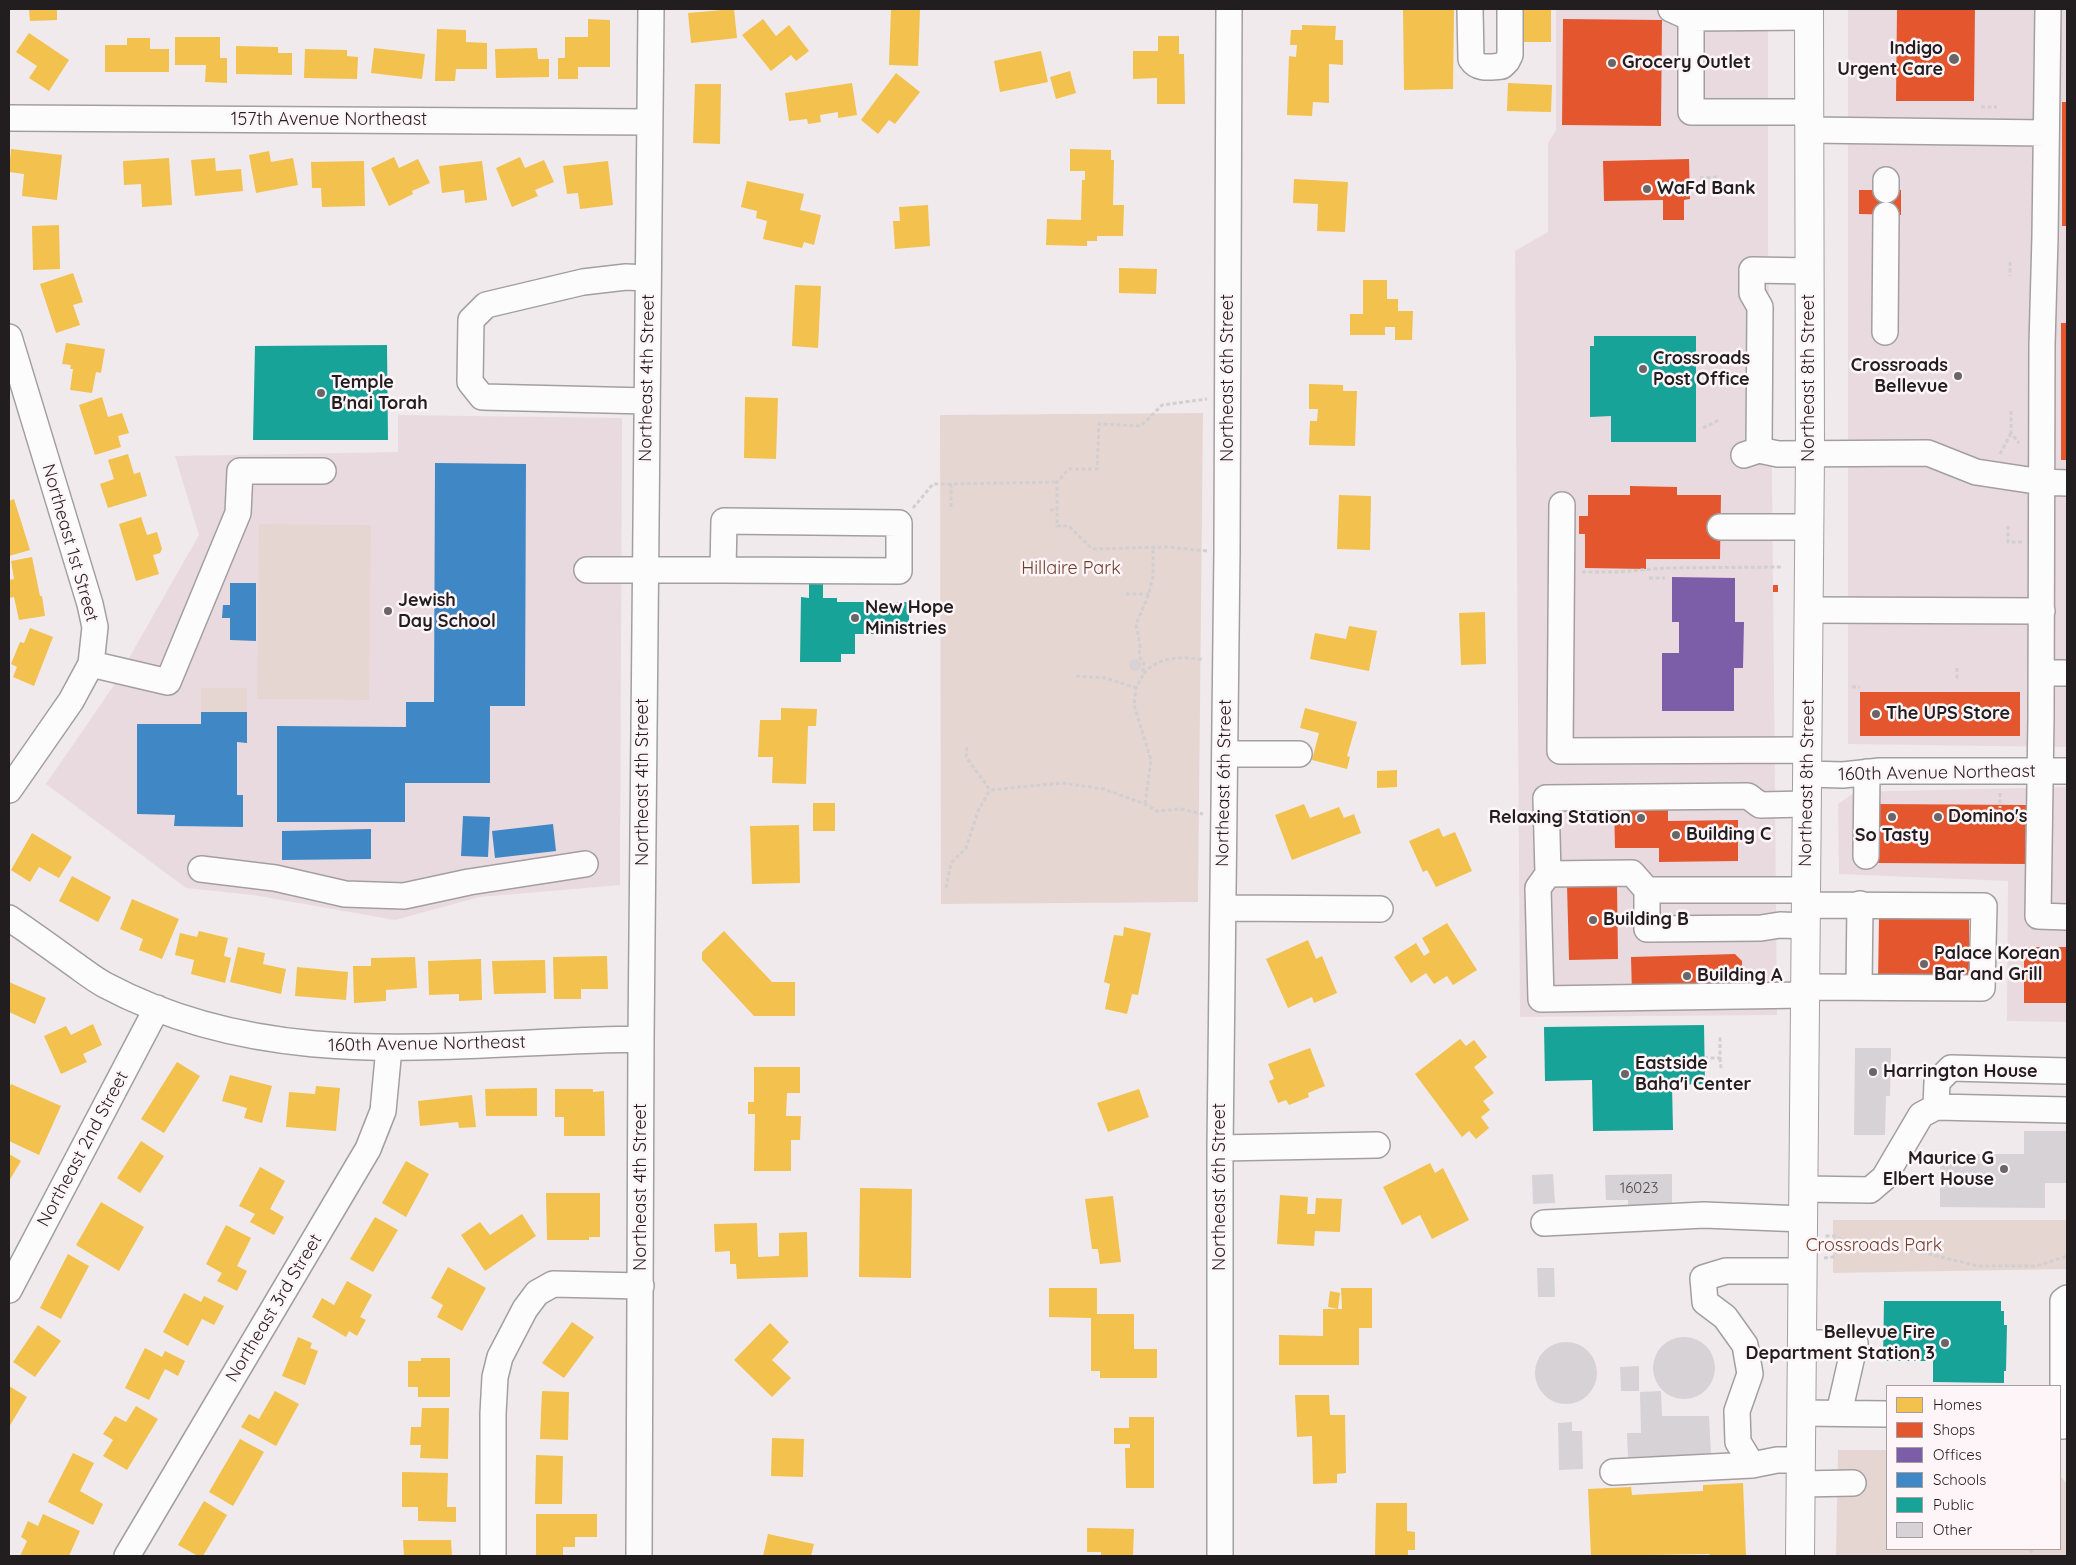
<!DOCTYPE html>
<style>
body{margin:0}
#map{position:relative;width:2076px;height:1565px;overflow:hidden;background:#f0eaed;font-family:Quicksand,sans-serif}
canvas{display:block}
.frame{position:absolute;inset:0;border:10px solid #221d1f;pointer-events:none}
.legend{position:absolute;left:1886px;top:1385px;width:175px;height:165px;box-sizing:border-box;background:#fef5f9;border:1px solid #a69fa2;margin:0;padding:6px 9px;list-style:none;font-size:15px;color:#221d1f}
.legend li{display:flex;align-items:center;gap:10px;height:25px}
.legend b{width:25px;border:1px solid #a69fa2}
</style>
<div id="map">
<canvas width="2076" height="1565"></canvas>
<div class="frame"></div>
<ul class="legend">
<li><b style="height:14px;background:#f2c14e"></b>Homes</li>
<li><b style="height:14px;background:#e4572e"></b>Shops</li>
<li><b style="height:14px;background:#7b5ea7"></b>Offices</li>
<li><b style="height:14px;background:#3f88c5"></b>Schools</li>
<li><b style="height:14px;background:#17a398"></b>Public</li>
<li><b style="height:14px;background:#d7d2d5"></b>Other</li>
</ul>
</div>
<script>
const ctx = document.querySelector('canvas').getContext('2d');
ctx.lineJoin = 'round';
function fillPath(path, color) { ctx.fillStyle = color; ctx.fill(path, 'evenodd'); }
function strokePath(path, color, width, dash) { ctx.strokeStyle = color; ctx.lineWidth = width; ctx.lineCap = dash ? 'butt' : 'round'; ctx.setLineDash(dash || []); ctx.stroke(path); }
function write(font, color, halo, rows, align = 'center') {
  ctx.font = font + ' Quicksand,sans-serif'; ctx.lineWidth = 5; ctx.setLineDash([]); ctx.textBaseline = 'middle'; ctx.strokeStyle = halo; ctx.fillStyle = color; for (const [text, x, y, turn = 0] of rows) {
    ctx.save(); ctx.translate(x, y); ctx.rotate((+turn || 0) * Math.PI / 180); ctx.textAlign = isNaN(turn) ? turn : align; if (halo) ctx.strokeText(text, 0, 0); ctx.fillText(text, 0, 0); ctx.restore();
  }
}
fillPath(new Path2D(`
 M1556 9H1768V246L1772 472 1777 1015 1520 1017 1515 251 1548 232V143L1556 130Z
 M1848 9H2067V747L1848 744Z
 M398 415 622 418 620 885 480 897 395 920 253 895 186 888 46 784 112 688 199 535 175 456 398 452Z
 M2067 787V1022L2007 1021 2008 881 1839 874 1838 804 1855 792Z`), '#e9dae0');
fillPath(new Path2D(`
 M1203 413 1198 902 941 904 940 415Z
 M259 524 371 525 369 700 257 699Z
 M201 688H247V712H201Z
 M1833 1220H2067V1269L1833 1273Z
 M1838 1450H1887V1549H2060V1476L2067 1483V1556H1836Z`), '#e6d6d2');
fillPath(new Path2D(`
 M29 9H57V20L30 21Z
 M734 9 737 38 691 43 688 13Z
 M891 9H920L918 66 889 65Z
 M1403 9H1454L1453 89 1404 90Z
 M1524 9H1551V42H1524Z
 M588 19 610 20V67H578V79H558V58H565V37H588Z
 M763 19 776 36 789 25 809 51 796 61 791 55 771 71 742 35Z
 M1302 25 1336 26 1335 40H1343V65L1329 64V103L1313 102 1312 116 1287 115 1289 56 1296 57 1297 45H1290L1291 30H1302Z
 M437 29 466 30V42L487 43V69H456L455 81H435Z
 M29 33 69 60 49 91 29 78 37 66 16 52Z
 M1158 36H1179V54H1184L1185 104H1157V78L1133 79V51H1158Z
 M175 37H220V58H227V83L205 82 206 65H175Z
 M127 38H150V49H169V72H105V45H127Z
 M236 46 278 47V53H292V75L236 74Z
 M374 48 425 54 422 79 371 73Z
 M537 48 538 59H549V77L496 78 495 49Z
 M305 49 347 50V56L358 57 357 79 304 78Z
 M1041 51 1048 82 1000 92 994 61Z
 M1070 71 1076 93 1056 99 1050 77Z
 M896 73 920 92 895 124 889 120 878 134 861 120Z
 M852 83 857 115 838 118V112L820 115 821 122 808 124 807 119 789 121 785 93Z
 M1508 83 1552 85 1551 112 1507 111Z
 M695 84H721L720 144 693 143Z
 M11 149 62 155 57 200 22 196 24 174 9 172Z
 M1070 149 1111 150V160H1114L1113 205H1124L1123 236H1097V241H1087V246L1046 245 1047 219 1081 220 1082 180H1085V171H1070Z
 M269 151 271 162 293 158 298 185 256 193 249 155Z
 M394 157 399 168 418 159 430 183 412 191 413 194 389 206 371 168Z
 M520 157 525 168 544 160 554 182 535 190 538 196 512 207 496 168Z
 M169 158 172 205 142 207 141 184 124 185 123 161Z
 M215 158 216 171 241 169 243 191 195 196 191 160Z
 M364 161 365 206 322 207 321 188H312L311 162Z
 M482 161 487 200 465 203 464 190 442 193 439 166Z
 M608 161 613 205 580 209 578 193 567 194 563 166Z
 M1294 179 1348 182 1345 232 1317 231 1318 204 1293 203Z
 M747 181 804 194 800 210 821 215 814 245 804 242 802 248 763 239 767 221 756 218 757 211 741 207Z
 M928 205 930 246 895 249 893 221H900L899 207Z
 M59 225 60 269 33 270 32 226Z
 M1119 268 1157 269 1156 294 1119 293Z
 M73 273 83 302 73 305 80 325 56 333 40 284Z
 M1363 280H1387V299H1398V311H1413L1412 340H1395V327H1385V335H1350V314H1363Z
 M795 285 821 286 818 348 792 346Z
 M66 343 105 349 101 373 96 372 92 393 70 390 73 369H70L71 365 62 364Z
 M1309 384 1343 385V391H1357L1355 446 1309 445 1310 421H1317L1318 409H1309Z
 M102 397 108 417 122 413 129 433 118 436 121 447 95 455 79 405Z
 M745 397 778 398 776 459 744 458Z
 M128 454 134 474 140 472 147 496 108 508 100 484 114 479 108 460Z
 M1339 495 1371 496 1370 550 1337 549Z
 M14 499 30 550 9 556V501Z
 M141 517 147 535 157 532 162 549 160 553 153 555 159 574 136 581 119 524Z
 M32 557 40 596H42L45 616 19 620 14 597 9 598V580L14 579 11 561Z
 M1485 612 1486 664 1461 665 1459 613Z
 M1349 626 1377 631 1369 671 1310 659 1315 633 1346 639Z
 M30 628 53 637 34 686 13 677 17 667 11 664 20 642 24 643Z
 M781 708 817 709 816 726H808L806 784 772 783 773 757H758L760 720H781Z
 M1305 708 1357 722 1347 756 1350 757 1347 769 1312 760 1319 733 1300 728Z
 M1397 770V787L1377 788V771Z
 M813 803H835V831H813Z
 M1304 804 1310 818 1339 807 1344 818 1354 814 1361 833 1292 860 1275 815Z
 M799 825 800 883 752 884 750 826Z
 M1439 828 1443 837 1455 832 1472 871 1436 887 1427 870 1423 872 1409 841Z
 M32 833 72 857 59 878 39 867 30 882 11 870Z
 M72 876 111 897 98 922 59 901Z
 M132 899 179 919 162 959 139 950 143 939 120 929Z
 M1447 923 1477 970 1453 985 1447 976 1434 984 1426 973 1411 983 1394 957 1416 943 1424 956 1430 952 1422 938Z
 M1124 927 1151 933 1138 995 1132 994 1127 1014 1105 1009 1110 984 1104 982 1114 935 1123 936Z
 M199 931 228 938 224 956 231 958 225 983 191 974 194 960 175 955 180 933 197 937Z
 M724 931 772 982H795V1016H754L702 960V952Z
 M1308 940 1316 959 1322 956 1337 993 1314 1003 1312 997 1288 1008 1266 959Z
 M238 947 265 953 263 964 286 969 281 994 230 982Z
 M607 956 608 989H581V999H554L553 957Z
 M415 957 417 988 386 990V1001L354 1003 353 966H371V958Z
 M481 959 482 1000 459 1001V994L429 995 428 961Z
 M545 960 546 993 494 994 492 961Z
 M297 967 348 972 346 1000 295 996Z
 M9 982 46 998 35 1024 9 1012Z
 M93 1024 102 1045 83 1054 87 1062 61 1074 44 1036 66 1026 71 1035Z
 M1460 1039 1466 1046 1474 1040 1487 1057 1474 1067 1494 1093 1483 1101 1490 1110 1481 1117 1489 1128 1476 1139 1469 1131 1462 1137 1415 1074Z
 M1310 1048 1325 1086 1308 1093 1309 1097 1289 1105 1286 1100 1278 1103 1269 1081 1274 1079 1268 1064Z
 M177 1062 200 1076 164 1133 141 1119Z
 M754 1067H800V1093H787L786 1116H801L800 1140H791V1171H754L755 1114H748V1102H754Z
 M230 1075 272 1086 262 1123 244 1118 247 1108 222 1101Z
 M11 1084 61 1106 39 1155 9 1141V1089Z
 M316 1086 340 1088 336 1131 286 1127 289 1092 315 1094Z
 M537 1088V1116H486L485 1089Z
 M555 1089H593V1092L604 1091 605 1136H564V1117H555Z
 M1139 1089 1149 1117 1108 1132 1097 1103Z
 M472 1095 476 1127 459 1128 458 1122 420 1126 418 1101Z
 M141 1141 164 1156 140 1193 117 1178Z
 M9 1154 21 1161 9 1181Z
 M406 1161 429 1174 406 1217 382 1203Z
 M1430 1163 1435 1173 1443 1168 1469 1220 1432 1239 1420 1215 1402 1225 1383 1187Z
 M260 1167 285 1181 270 1209 284 1217 274 1235 250 1222 255 1214 239 1206Z
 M860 1188 912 1189 911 1278 859 1277Z
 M546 1193H600V1237H589V1240H547Z
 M1280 1195 1308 1197 1307 1214H1315L1316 1198 1342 1199 1340 1232 1315 1231 1314 1246 1277 1244Z
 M1113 1196 1121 1262 1100 1264 1098 1249H1092L1085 1199Z
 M101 1202 144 1227 119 1271 76 1245Z
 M522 1214 536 1236 485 1271 461 1235 480 1222 490 1235Z
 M375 1217 398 1230 373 1272 350 1259Z
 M757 1223 758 1257 779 1256V1233L807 1232 808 1277 737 1279 736 1264H730V1251L715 1252 714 1224Z
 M226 1225 251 1238 237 1266 247 1271 237 1291 217 1281 222 1273 206 1264Z
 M68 1254 89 1266 61 1319 40 1308Z
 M448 1267 486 1288 462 1331 437 1317 443 1305 431 1298Z
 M347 1281 372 1295 360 1317 366 1320 357 1336 349 1331 346 1337 312 1317 322 1298 334 1305Z
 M1049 1288H1097V1314H1134V1349H1157V1378H1100V1371H1091V1318L1049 1317Z
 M1341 1288H1372V1328H1359V1365H1279V1335L1323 1336V1309H1342Z
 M1330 1291 1340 1293 1338 1309 1328 1307Z
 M184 1293 201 1302 204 1296 224 1306 214 1325 202 1319 188 1346 163 1332Z
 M572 1322 594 1337 564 1378 542 1363Z
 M770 1323 789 1342 772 1360 791 1378 772 1397 734 1360Z
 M38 1325 61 1341 35 1377 13 1362Z
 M298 1337 312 1343 310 1348 318 1351 305 1385 282 1376Z
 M145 1348 162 1357 165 1351 185 1361 178 1376 165 1369 149 1400 125 1388Z
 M421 1358H450V1397H418V1387H408V1361H421Z
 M9 1386 27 1397 9 1427Z
 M275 1391 299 1404 276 1446 241 1427 249 1414 259 1419Z
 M542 1391 569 1392 568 1440 540 1439Z
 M1295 1395H1329L1330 1415H1345L1346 1473 1337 1474V1483L1313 1484 1312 1436 1297 1437Z
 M136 1406 158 1419 127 1470 103 1456 113 1440 103 1434 115 1416 126 1422Z
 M422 1408H449L448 1459 420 1458 421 1445H410L411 1427H421Z
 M1129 1417H1154V1488H1126L1125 1448H1130V1444H1114V1428H1129Z
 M772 1438 804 1439 803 1477 771 1476Z
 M240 1439 264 1452 233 1506 209 1492Z
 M73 1453 94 1463 80 1491 103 1504 93 1525 48 1502Z
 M536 1455 563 1456 562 1504H535Z
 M402 1472 448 1473 447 1507H456V1522L418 1521V1507H402Z
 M1743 1483 1746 1556H1710L1709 1554 1591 1556 1588 1489 1631 1487 1632 1495 1703 1491V1485Z
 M204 1501 227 1515 203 1556H198L178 1545Z
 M1376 1503H1407V1531L1415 1532V1550H1408V1556H1375Z
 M43 1514 80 1531 69 1556H20L27 1541 21 1537 28 1521 38 1526Z
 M536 1514H597V1537H575V1547H563V1556H536Z
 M1087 1528 1134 1529 1133 1556H1101V1552H1087Z
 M768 1534 814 1544 811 1556H763Z
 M403 1540H451L452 1556H404Z`), '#f2c14e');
fillPath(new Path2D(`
 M1897 9H1975L1974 101H1896Z
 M1563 19 1662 20 1661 126 1562 125Z
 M2062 102H2067V226H2062Z
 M1689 159 1690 199 1684 200V220H1663V200L1604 201 1603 161Z
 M1859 190H1901V215L1859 214Z
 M2061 323H2067V460H2061Z
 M1630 486 1677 487V495H1721L1720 559H1646V569L1585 568V534H1579V516H1588V495H1630Z
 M1773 585H1778V592H1773Z
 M1860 692H2020V736H1860Z
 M1668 803V821L1738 820V861L1659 862V848H1615L1614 804Z
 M1878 804 2026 805 2025 864 1878 863Z
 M1617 884 1618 959 1569 960 1567 885Z
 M1879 919H1969V980H1878Z
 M2024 947H2067V1003H2024Z
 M1735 954 1742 961 1743 992 1632 995 1631 957Z`), '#e4572e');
fillPath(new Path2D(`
 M1672 577 1735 578V622H1744L1743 668H1734V711H1662V653H1679V622H1672Z`), '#7b5ea7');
fillPath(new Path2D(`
 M435 463 526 464 525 706H490V783H405V822H277V726L406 727V702H434Z
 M230 583H256V641L230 640V618H222L223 605H230Z
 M201 712H247V743L237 742V795H243V827L174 826 175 815 137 814V724H201Z
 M463 816 490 817 488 857 461 856Z
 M553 824 556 851 495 858 492 831Z
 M371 829V859L282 860V831Z`), '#3f88c5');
fillPath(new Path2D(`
 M1594 336H1696V442H1611V416L1590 417V346H1594Z
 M387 345 388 440H253L255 346Z
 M809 579H823V598H837V602H909V634H855V654H841V662H800L801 597 809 598Z
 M1704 1025 1705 1084 1672 1085 1673 1130 1593 1131 1592 1080 1545 1081 1544 1027Z
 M1884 1301H2001V1311H2004V1325H2007L2006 1371H2004V1383L1933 1382V1361H1883Z`), '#17a398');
fillPath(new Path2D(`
 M1129 665a6 6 0 1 1 12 0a6 6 0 1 1-12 0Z
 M1855 1048H1891L1890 1096H1886L1885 1135H1854Z
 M2024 1131H2067V1183H2045V1208L1940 1207V1154H2024Z
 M1553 1174 1555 1203 1533 1204 1532 1175Z
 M1672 1174V1205L1628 1207V1200H1606L1605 1175Z
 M1537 1268H1554L1555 1297H1538Z
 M1653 1368a31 31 0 1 1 62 0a31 31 0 1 1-62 0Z
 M1535 1373a31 31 0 1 1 62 0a31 31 0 1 1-62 0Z
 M1639 1366V1391H1621L1620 1367Z
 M1661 1391 1662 1416H1709L1711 1455 1628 1457 1627 1433H1641L1640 1392Z
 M1572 1422V1431H1582L1583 1469 1559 1470 1558 1423Z`), '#d7d2d5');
const minor = new Path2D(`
 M1470 9 1471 59C1478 70 1490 67 1502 66L1507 61 1510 55V9
 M1671 9 1691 18 1809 17
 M2048 9 2045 237 2042 345 2041 718 2038 916 2067 917
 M1691 18V112H1809
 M9 118 649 122
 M1809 130 2046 133
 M1886 190V180
 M1885 332 1886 215
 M9 337 90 604 95 627 91 664 71 701 9 790
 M647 401 482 397 470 382 471 320 486 305 583 282 626 277 648 278
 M1759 450 1760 307 1752 293V270L1809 271
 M1744 455 1759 450 1778 454 1928 453 1976 472 2042 482 2067 483
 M1562 505 1560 751 1807 750
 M724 521 899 523V571L723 570Z
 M1720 527H1809
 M587 570H723
 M1808 610 2042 611
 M91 664 168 682 238 513 240 471H323
 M2042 673H2067
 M1225 754H1299
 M1807 774 1843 775 1880 771H2067
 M1866 856 1867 772
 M201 869 275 878 345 894 404 896 469 882 585 864
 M1548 874 1632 873 1647 890
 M1223 908 1380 909
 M9 918C31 933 52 948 74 964 84 971 94 979 105 985 276 1076 457 1041 641 1039
 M1806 926 1780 925 1761 928 1647 929V890H1806
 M1805 987 1982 988 1984 906 1806 905
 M1859 987 1860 904
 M1805 995 1541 999 1538 888 1548 874 1546 798 1748 796 1760 805 1806 804
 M1936 1107 1937 1082 1951 1068 2067 1071
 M1220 1148 1377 1145
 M1803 1189 1870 1190 1884 1178 1921 1115 1936 1107 2067 1110
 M1544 1223 1704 1215 1803 1219
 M9 1290 157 1008
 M1802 1343H1855L1839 1413
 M1801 1413 1887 1414
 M2060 1426H2063V1301L2067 1298
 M1801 1460H1777L1752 1465 1738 1442 1737 1411 1750 1374 1745 1345 1725 1317 1705 1302 1703 1278 1726 1271H1803
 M1613 1472 1752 1465
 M1801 1484 1853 1483
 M127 1556 368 1149 383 1111 389 1048
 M493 1556V1414L495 1377 500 1357 525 1309 537 1293 553 1284 641 1286
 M639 1556 641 1039 651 9
 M1220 1556V1148L1227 551 1229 9`);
const major = new Path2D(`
 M1800 1556 1810 453 1809 9`);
strokePath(minor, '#a39fa1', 28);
strokePath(major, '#a39fa1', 30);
strokePath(new Path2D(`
 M1981 107H1997
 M1700 178 1719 177
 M2010 262V276
 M2011 411V433L2019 443
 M1703 428 1719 420
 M2000 454 2011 433
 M951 507V484L1057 482
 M913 508 933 484H951
 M1050 510H1057
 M2008 526V542H2022
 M1207 551 1167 547 1092 549 1069 526H1057V482L1069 469H1097L1099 424 1141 426 1162 405 1207 399
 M1582 572H1619L1664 568 1782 567
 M1649 578H1665
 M1126 594H1149
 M1957 668V680
 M1144 674C1156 656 1184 656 1204 660
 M1076 676 1106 678 1136 688
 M1852 687H1860
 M967 747 966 757 990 790 1062 783 1104 789 1145 804 1157 811 1181 809 1203 814
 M2000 793V808
 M1145 804 1151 760 1134 705 1136 688 1142 677 1144 664 1139 656 1140 645 1136 624 1149 594 1153 576V548
 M946 888 951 863 966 848 978 811 990 790
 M1704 1058H1720V1037
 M1720 1058 1721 1068
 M1845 1243 1888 1244 1978 1266H2036L2067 1256
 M1824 1258 1833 1257 1845 1243 1837 1236H1824
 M2030 1549 2034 1556
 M2065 1556 2067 1555`), '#d1cfd0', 3, [4, 2.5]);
strokePath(minor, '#fdfcfc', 25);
strokePath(major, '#fdfcfc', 28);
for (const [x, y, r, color] of [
 [1954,59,6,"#6a6567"],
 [1612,63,5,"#6a6567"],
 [1647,189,5,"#6a6567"],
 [1643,369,5,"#6a6567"],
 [1958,376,5,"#6a6567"],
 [321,393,5,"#6a6567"],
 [388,611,5,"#6a6567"],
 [855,618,5,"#6a6567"],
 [1876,714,5,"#6a6567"],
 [1892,817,5,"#6a6567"],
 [1938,817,5,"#6a6567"],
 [1641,818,5,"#6a6567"],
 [1676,835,5,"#6a6567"],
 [1593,920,5,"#6a6567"],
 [1924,964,5,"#6a6567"],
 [1687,976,5,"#6a6567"],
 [1873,1072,5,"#6a6567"],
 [1625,1074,5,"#6a6567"],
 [2004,1169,5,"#6a6567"],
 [1945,1343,5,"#6a6567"]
]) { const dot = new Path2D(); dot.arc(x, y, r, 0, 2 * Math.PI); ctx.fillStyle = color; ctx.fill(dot); strokePath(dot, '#fef5f9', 2); }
write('15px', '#4f4a4c', null, [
 ["16023",1639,1188]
]);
write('bold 18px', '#221d1f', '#fef5f9', [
 ["Indigo",1943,49,"right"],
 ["Urgent Care",1943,70,"right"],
 ["Grocery Outlet",1622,63],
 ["WaFd Bank",1657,189],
 ["Crossroads",1653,359],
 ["Post Office",1653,380],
 ["Crossroads",1948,366,"right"],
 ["Bellevue",1948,387,"right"],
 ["Temple",331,383],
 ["B'nai Torah",331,404],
 ["Jewish",398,601],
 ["Day School",398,622],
 ["New Hope",865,608],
 ["Ministries",865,629],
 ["The UPS Store",1886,714],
 ["Domino's",1948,817],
 ["Relaxing Station",1631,818,"right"],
 ["Building C",1686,835],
 ["So Tasty",1892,836,"center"],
 ["Building B",1603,920],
 ["Palace Korean",1934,954],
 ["Bar and Grill",1934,975],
 ["Building A",1697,976],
 ["Eastside",1635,1064],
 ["Baha'i Center",1635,1085],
 ["Harrington House",1883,1072],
 ["Maurice G",1994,1159,"right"],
 ["Elbert House",1994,1180,"right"],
 ["Bellevue Fire",1935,1333,"right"],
 ["Department Station 3",1935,1354,"right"]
], 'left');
write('18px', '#221d1f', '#fef5f9', [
 ["157th Avenue Northeast",329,120],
 ["Northeast 4th Street",647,378,-89],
 ["Northeast 6th Street",1228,378,-90],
 ["Northeast 8th Street",1809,378,-90],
 ["Northeast 1st Street",70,543,74],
 ["160th Avenue Northeast",1937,773,-1],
 ["Northeast 4th Street",643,782,-90],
 ["Northeast 6th Street",1224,783,-89],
 ["Northeast 8th Street",1807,783,-89],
 ["160th Avenue Northeast",427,1044,-1],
 ["Northeast 2nd Street",83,1149,-62],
 ["Northeast 4th Street",641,1187,-90],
 ["Northeast 6th Street",1220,1187,-90],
 ["Northeast 3rd Street",274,1308,-59]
]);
write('18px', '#6e3e2a', '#fef5f9', [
 ["Hillaire Park",1071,569],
 ["Crossroads Park",1874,1246]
]);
</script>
